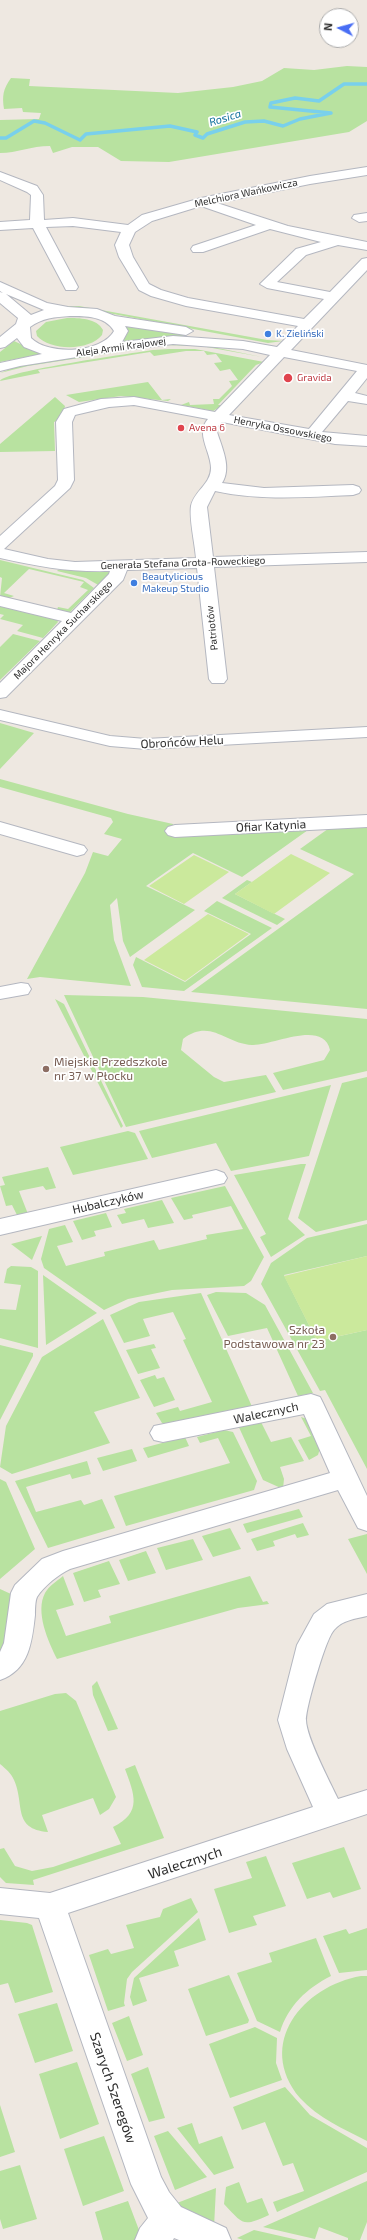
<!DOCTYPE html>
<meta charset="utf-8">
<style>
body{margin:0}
#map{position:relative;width:367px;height:2240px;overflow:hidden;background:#eee8e1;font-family:"Exo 2",sans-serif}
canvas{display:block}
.north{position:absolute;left:319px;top:8px;width:40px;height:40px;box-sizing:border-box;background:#fff;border:1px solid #ababab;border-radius:50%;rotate:276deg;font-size:11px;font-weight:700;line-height:16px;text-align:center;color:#2e2e2e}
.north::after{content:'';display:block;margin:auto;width:14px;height:18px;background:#486df4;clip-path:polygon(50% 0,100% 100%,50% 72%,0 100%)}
</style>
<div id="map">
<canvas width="367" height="2240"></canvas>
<div class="north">N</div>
</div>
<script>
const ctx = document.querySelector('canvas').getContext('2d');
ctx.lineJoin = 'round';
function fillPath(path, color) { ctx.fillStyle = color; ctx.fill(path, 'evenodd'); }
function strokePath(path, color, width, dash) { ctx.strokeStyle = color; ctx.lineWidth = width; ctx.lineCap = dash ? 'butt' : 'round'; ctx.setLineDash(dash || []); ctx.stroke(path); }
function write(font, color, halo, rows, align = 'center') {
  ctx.font = font + ' "Exo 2",sans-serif'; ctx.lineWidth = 3.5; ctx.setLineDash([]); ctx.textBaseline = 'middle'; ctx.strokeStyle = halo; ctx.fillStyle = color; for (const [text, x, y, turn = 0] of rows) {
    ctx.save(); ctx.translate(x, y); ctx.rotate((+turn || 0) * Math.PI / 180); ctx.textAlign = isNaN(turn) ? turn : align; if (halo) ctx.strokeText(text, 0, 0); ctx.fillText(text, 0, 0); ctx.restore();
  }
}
fillPath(new Path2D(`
 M347 66 367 67V121L349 132 169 162 121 161 98 147H72L53 153 50 146C31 146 17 153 0 153V120L39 119 41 113 23 112 22 108 4 109C2 96 3 89 11 78L30 79 29 86 178 93 233 87 262 81 284 68 314 70Z
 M79 306 267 340 283 341 268 343 92 310 58 307Z
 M67 318C79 318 97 318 103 330L102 335C90 351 50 351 37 336L36 331 46 322Z
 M127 324 187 336 123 341 126 334 123 325Z
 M14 341 42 354 0 362V352Z
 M161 344H198L262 357 201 346 163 345 28 366 0 373 18 366Z
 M169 349H195L264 362 256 365 218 405H223L213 411 181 405 189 402 190 405 214 404 213 399H219L232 386 229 381 238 380 230 369 220 371 214 363 222 362 216 354 207 355 204 351H186L154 356 150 352 38 370 40 373 0 381C4 371 134 353 153 350Z
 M148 382 162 400 171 399 168 401 121 396 79 402 66 395Z
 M55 397 65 406 62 419 54 422 55 451 0 452V444Z
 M0 560 83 580 94 588 68 614 57 610 58 607 68 609 88 590 80 587 84 582 29 569 4 593 14 596 7 599 0 597 2 578 0 577Z
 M58 570H108L111 573 100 586 86 578 57 571Z
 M0 606 57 620 58 622 43 638 17 631 23 625 0 619 4 615 0 614Z
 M13 634 40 641 0 680V647Z
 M0 723 34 733 0 769Z
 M0 779 128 814 173 824 175 837 235 834 251 829 252 833 308 830 242 877 193 853 146 886 195 910 130 957 123 941 117 898 110 905 114 940 131 986 40 977 27 979 85 873 93 852 108 856 122 839 104 834 113 822 111 818 0 787Z
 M367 824V1009L191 992 354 874 300 849 332 826Z
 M247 880 252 882 235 894 285 919 277 925 222 898Z
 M217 901 272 928 184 991 142 987 133 965 136 957 185 982 251 934 204 911Z
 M64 995 143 997 367 1019V1071L283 1090 273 1073 324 1060 330 1050C323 1019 272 1046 252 1045 225 1044 211 1018 183 1039L181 1050 214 1077 224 1082 266 1075 276 1092 126 1127Z
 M55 999 64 1004 123 1126 121 1128Z
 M367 1077V1220L316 1232 298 1218 342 1083Z
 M331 1085 309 1156 231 1171 216 1143 152 1158 139 1131Z
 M128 1131 135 1133 148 1159 73 1175 60 1147Z
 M301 1164H306L288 1219 305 1235 271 1257 260 1237 266 1234 234 1175Z
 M48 1167 56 1188 46 1190 43 1186 19 1191 28 1214 17 1215 12 1205 6 1206 0 1186 5 1185 2 1177Z
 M225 1186 264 1257 251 1281 244 1286 172 1290 128 1299 104 1310 44 1268 41 1259 49 1229 65 1225 73 1242 57 1246 66 1266 105 1256 104 1252 154 1240 159 1250 207 1239 206 1235 243 1229 231 1206 192 1215 193 1218 184 1220 171 1198Z
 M162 1200 174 1223 148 1228 144 1219 122 1224 117 1215 126 1213 124 1209Z
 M106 1213 112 1227 94 1231 96 1236 82 1240 73 1221Z
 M367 1224V1256L284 1275 317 1341 367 1330V1469L325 1390 320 1391 261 1284 271 1263 307 1238Z
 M42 1236 32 1260 11 1244Z
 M11 1266 31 1267 38 1271V1348L0 1338V1309L16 1310 21 1285 4 1283 7 1269Z
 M43 1275 97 1313 46 1345Z
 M216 1292 246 1293 265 1305 313 1393 298 1396 267 1328 228 1336 207 1295Z
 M201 1293 254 1411 181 1423H162L156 1413 178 1407 180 1411 212 1402 183 1340 186 1339 173 1312 143 1319 150 1336 124 1343 110 1315 139 1302Z
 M103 1319 140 1398 94 1412 110 1443 12 1474 0 1467 6 1426 42 1357Z
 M154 1344 156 1348 151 1349 160 1368 138 1374 126 1350Z
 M0 1345 33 1353V1356L0 1420Z
 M155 1375 157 1379 164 1377 175 1400 154 1407 140 1380Z
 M301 1417 310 1420 321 1445 318 1455 309 1460 298 1440 311 1436Z
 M260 1420 271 1442 291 1437 304 1461 280 1467 284 1479 283 1489 263 1480 237 1423Z
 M224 1430 233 1432 257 1481 254 1490 126 1526 114 1496 230 1463 218 1438 200 1443 197 1437Z
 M185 1437 189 1446 148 1458 143 1448Z
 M132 1449 137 1461 103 1471 97 1458Z
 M87 1461 91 1474 72 1479 70 1474 26 1487 36 1512 81 1500 84 1505 102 1499 115 1528 48 1548 15 1481Z
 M0 1479 6 1482 35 1549 0 1579Z
 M299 1509 303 1517 247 1533 243 1524Z
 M303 1523 309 1535 297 1538 295 1534 273 1541 275 1546 257 1551 251 1539Z
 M230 1528 241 1549 213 1557 202 1536Z
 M367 1534V1574L348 1539Z
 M193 1539 203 1560 166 1570 157 1548Z
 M146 1551 156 1573 128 1581 119 1560Z
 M109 1561 120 1584 98 1590 101 1597 84 1602 73 1573Z
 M63 1576 74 1605 56 1610 66 1636 111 1623 109 1616 250 1576 263 1602 267 1601 269 1604 238 1608 57 1659C48 1641 35 1612 45 1593 49 1586 57 1581 63 1576Z
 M0 1589 11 1594 18 1615 0 1654Z
 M97 1681 118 1729 108 1731 93 1695 92 1686Z
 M66 1693 76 1701 116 1797 109 1809 100 1815 93 1798 42 1815 48 1832C12 1829 25 1804 14 1780 11 1773 6 1769 0 1764V1711L55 1694Z
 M135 1765 164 1838 33 1880 34 1885 6 1883 0 1877V1849L4 1848 15 1866 32 1871 53 1867 121 1844 113 1827C143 1812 134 1794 125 1769Z
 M344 1847 361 1889 333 1898 330 1892 307 1899 292 1863Z
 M266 1856 286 1906 253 1916 257 1925 229 1933 214 1889 252 1878 246 1862Z
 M191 1898 198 1912 132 1972 127 1979 124 2003 125 2006 108 2011 89 1955 108 1949 111 1954 134 1948 126 1925 160 1917 163 1909Z
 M199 1918 206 1940 174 1951 179 1966 139 1978 147 2001 133 2006 130 1997 134 1978Z
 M0 1920 27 1923 32 1925 53 1992 15 2003 8 1983 0 1985Z
 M367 1928V1970L339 1973 323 1936 346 1929 349 1934Z
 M316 1938 331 1976C307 1988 288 2006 280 2032L257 2021 237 1973 272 1962 269 1953Z
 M229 1975 249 2020 248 2023 206 2036 188 1989Z
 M361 1976H367V2141C344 2129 318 2118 300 2098 255 2044 303 1986 361 1976Z
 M57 2003 73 2051 35 2063 18 2014Z
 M129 2016 143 2055 127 2061 112 2023Z
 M255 2027 277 2038 276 2063 282 2080 230 2098 209 2044Z
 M77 2062 99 2124 60 2139 39 2074Z
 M148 2067 165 2118 149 2122 131 2074Z
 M285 2087 310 2115 367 2148V2172L277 2212 273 2202 304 2191 293 2163 283 2166 265 2122 242 2130 233 2107Z
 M0 2105 15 2152 0 2157Z
 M192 2123 199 2144 222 2136 234 2168 214 2175 177 2128Z
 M168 2131 207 2177 175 2190 154 2136Z
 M104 2136 124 2191 83 2206 64 2149Z
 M20 2165 37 2219 3 2229 0 2219V2171Z
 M367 2181V2222L360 2240H348V2238L319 2227 315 2239 263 2227Z
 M239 2182 247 2203 262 2198 269 2215C242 2227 244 2225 224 2204L226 2187Z
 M216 2188 214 2227 186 2212 177 2203Z
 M128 2201 139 2230 135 2240H103L95 2212Z
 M254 2230 298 2240H243L237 2238Z`), '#b8e2a0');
fillPath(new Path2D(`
 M291 854 330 873 274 914 235 894Z
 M194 855 229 872 184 904 149 886Z
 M208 914 249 934 185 981 144 960Z
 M367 1256V1330L317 1341 284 1276Z`), '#cbe99c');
strokePath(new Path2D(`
 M0 138H6L34 121 45 123 80 140 86 134 170 126 197 132 195 135 203 138 207 134 245 122 264 121 283 126 300 119 331 113 270 107 271 103 295 98 319 101 344 84H367`), '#79d0ec', 3.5);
const minor = new Path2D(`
 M367 167V175L310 184 217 203 288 226 367 242V250L338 245 306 255 277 282 330 292 362 259 367 258V270L291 350 367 365V378L355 393 367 396V404L348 401 322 432 367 436V446L335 444 222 422 217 427V432C222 448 232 468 222 483L264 488 353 485 359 487 361 490 359 493 353 495C307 497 261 501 215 491L207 507 213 557 367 552V562L214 567 227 679 224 683H212L209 679 197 568 127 570 123 580 6 697 0 698V683L62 621 0 606V596L71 613 109 574 110 571C68 572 41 567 0 558V536L55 486 58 480 56 422 64 409 101 399 134 397 215 412 270 355 243 349 173 344 115 351 20 366 0 371V363L42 354 24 347 17 338 5 347 0 348V337L16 324 18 318 0 303V292L3 293 0 291V282L47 303 68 307 97 309 115 316 186 327 193 331 186 335 125 326 128 331 122 342 173 336 243 341 277 347 298 326 186 306 151 296 139 290 119 257 115 245 121 232 73 226 46 227 78 287 76 290H66L33 228 0 230V222L30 220 31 195 27 192 0 180V172L37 186 43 195 44 220 73 218 128 225 142 215 201 198 310 176ZM201 206 256 225 193 246 191 249 193 252H203L270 229 321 242 296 249 260 284 267 288 324 299 304 319 188 298 161 290 149 284 133 257 129 245 135 232 152 221ZM6 294 44 310 31 315ZM70 316C86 316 105 316 114 331 102 353 49 356 31 338L30 327C42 318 55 317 70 316ZM284 357 357 371 309 429 229 415ZM134 405 208 419C195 433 211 452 211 468 211 484 194 491 191 506 189 519 195 544 196 558L75 562 48 559 4 549 70 488 74 480 72 422 75 415 109 407Z
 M367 213V221L359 222 352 218 354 215Z
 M0 710 110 736 146 739 367 727V737L146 749 110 746 0 720Z
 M367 815V827L175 837 168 835 165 831 168 827 175 825Z
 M0 822 84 846 87 850 84 854 77 856 0 834Z
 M21 983 28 984 31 989 28 994 0 999V987Z
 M216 1170 224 1173 227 1178 224 1183 0 1235V1219Z
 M311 1394 320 1397 323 1403 367 1496V1531L358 1528 338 1490 70 1569C59 1574 44 1586 37 1597 35 1601 35 1610 35 1615 32 1642 29 1670 0 1680V1652L4 1643 11 1593 15 1585 42 1559 63 1551 330 1473 304 1414 163 1442 154 1440 150 1433 154 1426Z
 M367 1594V1616C355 1619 342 1620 334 1630 326 1638 306 1707 306 1720 306 1737 330 1782 338 1799L367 1790V1814L68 1913 161 2177 169 2192 181 2207 226 2228 231 2240H179L174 2238 173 2240H135L140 2228 148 2218 131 2184 39 1918 0 1914V1888L50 1893 313 1807 287 1749 278 1720 297 1645 314 1614 327 1604Z`);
strokePath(minor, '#b4b7c0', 2);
fillPath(minor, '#fff');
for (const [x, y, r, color] of [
 [268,334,4,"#3f7fe0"],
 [288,378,5,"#e0444e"],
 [181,428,4,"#e0444e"],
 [134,583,4,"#3f7fe0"],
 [46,1069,4,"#8d6e63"],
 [333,1337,4,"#8d6e63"]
]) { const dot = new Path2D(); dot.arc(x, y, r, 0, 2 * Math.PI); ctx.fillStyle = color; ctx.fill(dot); strokePath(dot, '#fff', 1.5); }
write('10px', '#2e2e2e', '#fff', [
 ["Melchiora Wańkowicza",246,193,-12],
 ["Aleja Armii Krajowej",121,347,-8],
 ["Henryka Ossowskiego",283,429,11],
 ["Generała Stefana Grota-Roweckiego",183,563,-2],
 ["Patriotów",212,628,-96],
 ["Majora Henryka Sucharskiego",63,630,-45]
]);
write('10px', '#366cbe', '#fff', [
 ["K. Zieliński",276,334],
 ["Beautylicious",142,577],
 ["Makeup Studio",142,589]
], 'left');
write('10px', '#be3a42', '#fff', [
 ["Gravida",297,378],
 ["Avena 6",189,428]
], 'left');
write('italic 11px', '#12719d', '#fff', [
 ["Rosica",225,118,-17]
]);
write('12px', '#2e2e2e', '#fff', [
 ["Obrońców Helu",182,742,-3],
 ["Ofiar Katynia",271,826,-3],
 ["Hubalczyków",108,1202,-13],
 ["Walecznych",266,1413,-12]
]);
write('12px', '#785e54', '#fff', [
 ["Miejskie Przedszkole",54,1062],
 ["nr 37 w Płocku",54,1076],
 ["Szkoła",325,1330,"right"],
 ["Podstawowa nr 23",325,1344,"right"]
], 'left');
write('14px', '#2e2e2e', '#fff', [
 ["Walecznych",185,1863,-18],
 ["Szarych Szeregów",113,2088,71]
]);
</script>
